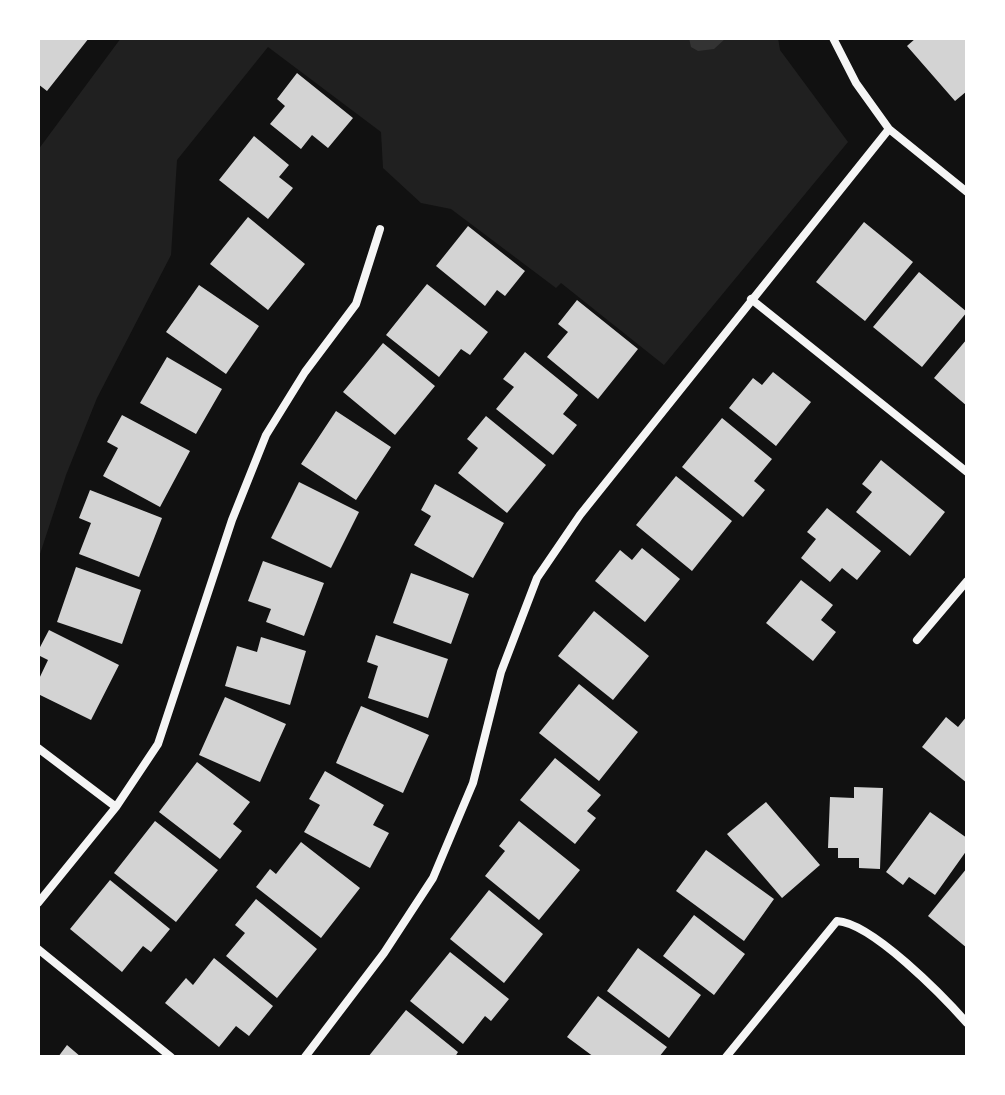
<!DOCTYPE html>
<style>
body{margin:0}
#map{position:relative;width:1005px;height:1095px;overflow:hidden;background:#111;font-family:Overpass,sans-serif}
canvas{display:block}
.frame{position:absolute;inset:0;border:40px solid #fff;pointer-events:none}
</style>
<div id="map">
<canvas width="1005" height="1095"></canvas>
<div class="frame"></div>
</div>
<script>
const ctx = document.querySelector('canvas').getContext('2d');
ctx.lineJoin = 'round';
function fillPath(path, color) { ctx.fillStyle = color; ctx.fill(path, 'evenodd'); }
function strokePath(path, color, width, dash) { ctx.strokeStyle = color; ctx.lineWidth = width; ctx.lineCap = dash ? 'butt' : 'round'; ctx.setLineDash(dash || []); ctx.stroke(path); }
fillPath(new Path2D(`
 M121 38H778L780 50 848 142 664 365 561 283 556 288 451 209 421 203 383 168 381 132 268 47 177 160 171 255 97 398 66 475 38 560V150Z`), '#202020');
fillPath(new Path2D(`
 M689 38H726L714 49 698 51 691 47Z`), '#333');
fillPath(new Path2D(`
 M38 38H89L47 91 38 84Z
 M916 38H967V91L955 101 907 46Z
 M297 73 353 118 328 148 312 135 301 149 270 124 285 106 277 99Z
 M254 136 289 165 279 177 293 188 268 219 219 180Z
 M248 217 305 264 268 310 210 264Z
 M864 222 913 262 865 321 816 282Z
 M468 226 525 271 505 296 497 290 485 306 436 266Z
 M919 272 967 312 922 367 873 327Z
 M427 284 488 332 470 355 461 349 439 377 386 335Z
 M199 285 259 326 226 374 166 332Z
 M577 300 638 349 598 399 547 357 568 332 558 324Z
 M967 339V406L934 378Z
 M383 343 435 386 395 435 343 392Z
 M525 352 578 395 563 414 577 425 553 455 496 409 514 387 503 379Z
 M167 357 222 389 196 434 140 403Z
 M773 372 811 402 776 446 729 408 753 378 762 385Z
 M336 411 391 447 356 500 301 464Z
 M122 415 190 451 160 507 103 476 118 448 107 442Z
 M486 416 546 465 507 513 458 473 478 448 467 439Z
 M722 418 772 459 754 481 765 490 743 517 682 467Z
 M881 460 945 512 910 556 856 512 872 492 862 484Z
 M676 476 732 521 692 571 636 525Z
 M299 482 359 512 331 568 271 538Z
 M435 484 504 523 473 578 414 545 431 516 421 510Z
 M90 490 162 518 139 577 79 554 91 523 79 518Z
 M827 508 881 551 857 580 842 568 830 582 801 558 816 539 807 532Z
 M642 548 680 579 645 622 595 581 620 550 632 560Z
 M263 561 324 583 304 636 266 622 271 609 248 601Z
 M76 567 141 590 122 644 57 622Z
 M411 573 469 594 451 644 393 623Z
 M801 580 833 605 821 620 836 632 813 661 766 623Z
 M594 611 649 656 613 700 558 656Z
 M49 630 119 665 91 720 38 694V681L48 660 38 655V651Z
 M376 635 448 659 428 718 368 698 378 666 367 662Z
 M261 637 306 651 290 705 225 686 237 646 257 652Z
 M579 684 638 732 599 781 539 733Z
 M225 697 286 724 260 782 199 755Z
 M361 706 429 735 403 793 336 763Z
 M967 716V783L922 747 946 717 958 727Z
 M555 758 601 795 587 811 596 818 575 844 520 800Z
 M197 762 250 802 233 824 242 831 220 859 159 812Z
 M325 771 384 805 373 825 389 833 370 868 304 832 320 805 309 799Z
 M854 787 883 788 880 869 859 868V858H838V848H828L830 797 854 798Z
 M766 802 820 865 782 898 727 834Z
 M930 812 967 838V850L935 895 909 877 903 885 886 872Z
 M155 821 218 870 176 922 114 873Z
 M519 821 580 870 539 920 485 876 505 851 499 846Z
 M301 842 360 888 321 938 256 887 270 869 276 874Z
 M706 850 774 899 744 941 676 891Z
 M967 868V948L928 916Z
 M110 880 170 929 151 952 143 946 122 972 70 929Z
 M489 890 543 934 504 983 450 939Z
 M256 899 317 949 277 998 226 956 245 933 235 925Z
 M694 915 745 954 714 995 663 956Z
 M638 948 701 995 669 1038 607 991Z
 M450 952 509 999 491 1021 485 1016 463 1044 410 1001Z
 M214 958 273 1006 249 1036 236 1026 219 1047 165 1003 186 978 193 985Z
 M598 996 667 1047 659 1057H594L567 1037Z
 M406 1010 458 1052 455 1057H368Z
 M67 1045 81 1057H58Z`), '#d3d3d3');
strokePath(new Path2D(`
 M833 38 856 83 889 129 967 192
 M751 299 967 472
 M917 640 967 581
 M38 748 116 807
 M38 903 116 807 158 744 232 520 266 435 305 372 356 304 380 229
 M38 949 171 1057
 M305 1057 384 953 433 878 473 783 501 672 537 578 580 515 889 129
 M726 1057 837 921C872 923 943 996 967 1023`), '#f5f5f5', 8);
</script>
